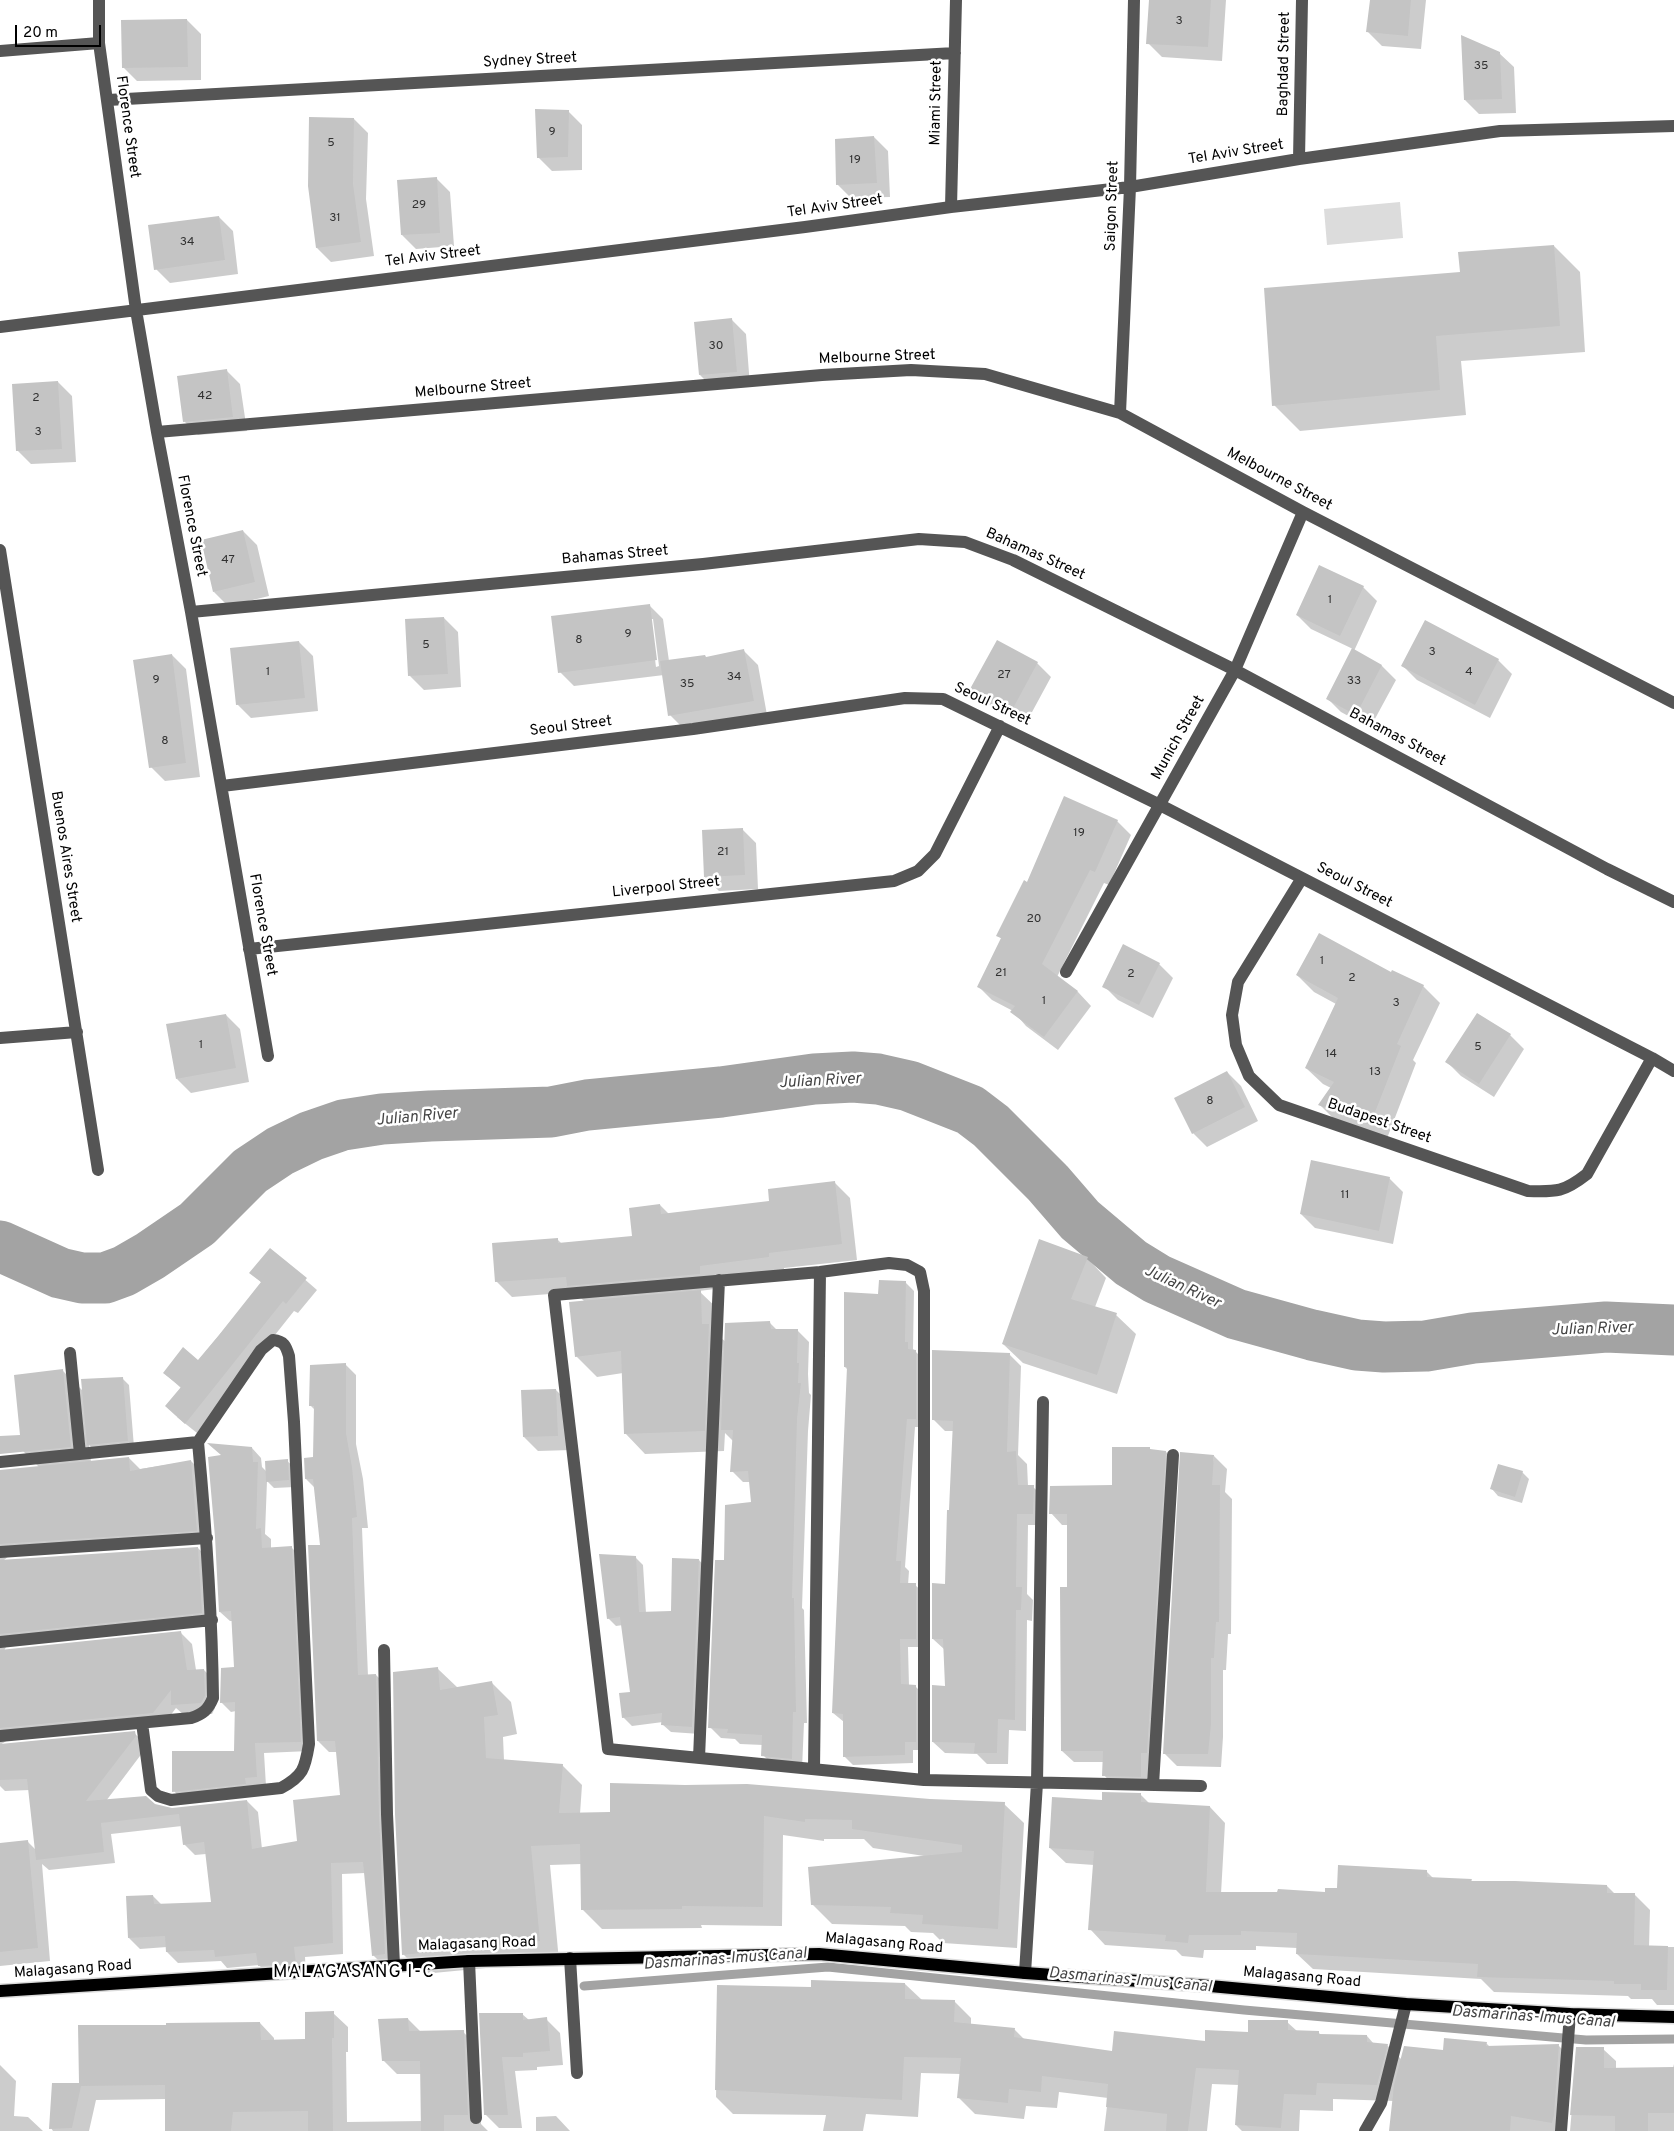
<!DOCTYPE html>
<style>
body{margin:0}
#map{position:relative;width:1674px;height:2131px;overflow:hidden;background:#fff;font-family:Overpass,sans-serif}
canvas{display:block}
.scale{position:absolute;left:15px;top:25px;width:86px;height:22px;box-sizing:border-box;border:2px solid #000;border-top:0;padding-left:6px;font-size:15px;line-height:18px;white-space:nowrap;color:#000;-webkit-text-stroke:4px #fff;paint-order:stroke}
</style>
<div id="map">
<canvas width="1674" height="2131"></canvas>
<div class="scale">20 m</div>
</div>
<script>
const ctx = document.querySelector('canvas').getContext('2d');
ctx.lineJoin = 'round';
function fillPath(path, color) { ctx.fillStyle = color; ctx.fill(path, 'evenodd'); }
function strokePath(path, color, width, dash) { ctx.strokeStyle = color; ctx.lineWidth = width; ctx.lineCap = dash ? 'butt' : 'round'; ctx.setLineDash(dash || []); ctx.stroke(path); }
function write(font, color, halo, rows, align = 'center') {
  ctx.font = font + ' Overpass,sans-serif'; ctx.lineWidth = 5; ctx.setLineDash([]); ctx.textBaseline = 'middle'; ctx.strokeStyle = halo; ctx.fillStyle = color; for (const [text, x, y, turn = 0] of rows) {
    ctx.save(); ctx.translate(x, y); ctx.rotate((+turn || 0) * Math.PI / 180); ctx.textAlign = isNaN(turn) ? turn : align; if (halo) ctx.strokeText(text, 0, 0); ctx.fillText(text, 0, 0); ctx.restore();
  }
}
fillPath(new Path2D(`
 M1400 202 1403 238 1327 245 1324 209Z`), '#dcdcdc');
fillPath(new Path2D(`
 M1150 0H1226L1222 61 1162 57 1148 43Z
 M1371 0H1426L1421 49 1382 46 1368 32Z
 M187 20 201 34V80L137 81 123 67Z
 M1499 53 1514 67 1516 113 1479 114 1465 100Z
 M568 111 582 125V170L552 171 538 157Z
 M354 119 368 133 366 199 374 256 331 262 317 248Z
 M874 137 888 151 890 197 851 198 837 184Z
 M436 178 450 192 454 246 416 249 402 235Z
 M219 217 233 231 238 274 170 283 156 269Z
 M1554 246 1580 272 1585 352 1461 361 1466 415 1300 431 1274 405 1461 273Z
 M732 320 746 334 750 386 714 389 700 375 696 323Z
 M226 370 240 384 247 431 198 435 184 421Z
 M58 382 72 396 76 462 31 464 17 450Z
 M243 531 257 545 269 596 228 606 214 592Z
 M1363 587 1377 601 1354 651 1382 666 1396 680 1370 728 1341 712 1327 698 1353 649 1311 629 1297 615Z
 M649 605 663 619 669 661 707 658 744 651 758 665 767 715 684 729 670 715 664 675 574 686 560 672ZM650 619H653L659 666 656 667Z
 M444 618 458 632 461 687 424 690 410 676Z
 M299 642 313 656 318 711 251 718 237 704Z
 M172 655 186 669 200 777 165 781 151 767Z
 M1498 660 1512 674 1490 718 1417 680 1403 666Z
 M1037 663 1051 677 1025 725 986 703 972 689Z
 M1117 821 1131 835 1109 885 1104 883 1057 977 1078 992 1091 1006 1058 1050 1026 1026 1013 1011 992 1000 978 986 1002 939 998 936 1028 883Z
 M742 829 756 843 758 889 719 891 705 877Z
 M1159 964 1173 978 1153 1018 1118 1000 1104 986Z
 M1392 974 1423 986 1440 1003 1413 1060 1416 1063 1386 1141 1336 1121 1320 1105 1331 1088 1323 1084 1306 1068 1336 1004 1314 992 1297 975Z
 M226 1015 240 1029 249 1082 191 1093 177 1079Z
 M1510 1035 1524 1049 1494 1097 1461 1076 1447 1062Z
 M1227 1072 1241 1086 1258 1121 1207 1147 1193 1133Z
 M1389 1178 1403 1192 1393 1244 1315 1228 1301 1214Z
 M834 1182 850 1198 857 1260 784 1268V1272L715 1281V1289L699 1291 721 1312V1338L726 1342 770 1323 777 1330 798 1331 809 1342 808 1374 809 1393 811 1395 808 1431 802 1608 804 1610 807 1723H804L802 1769 774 1766 763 1755V1745L740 1744 735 1739 721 1738 710 1727 725 1562 752 1503 750 1482H743L732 1471 733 1441 725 1433 724 1451 645 1454 625 1433 623 1373 597 1377 576 1356 585 1302 575 1292 512 1297 496 1281 558 1240 562 1244 633 1237 660 1205 669 1214 771 1202Z
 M271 1250 317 1290 298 1313 294 1311 197 1433 177 1417 181 1388 164 1373 198 1361 262 1283 251 1273Z
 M1087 1258 1106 1278 1095 1307 1116 1315 1136 1334 1117 1394 1023 1363 1003 1344Z
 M906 1283 914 1291 913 1349 924 1360V1427H915L905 1567 909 1571 908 1585H915L924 1593V1647H908L909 1686H915L924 1695V1750H913V1763L853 1765 844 1756V1722L833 1713 848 1370 845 1367 880 1295Z
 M1010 1355 1021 1366 1018 1455 1027 1464 1028 1486 1033 1487 1045 1498 1044 1525H1028L1027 1594 1033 1600 1032 1621 1027 1620 1026 1731 1009 1730 1008 1764H987L977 1754 945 1753 933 1742 947 1687 945 1650 933 1639 947 1585 954 1431H945L933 1419Z
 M345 1364 356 1375V1444L363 1479 368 1528H362L368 1676 376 1675 387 1686 396 1965 384 1966 373 1955 365 1873 342 1874 343 1954 305 1957 306 1975 270 1977 259 1965 227 1968 221 1961 178 1963 167 1952V1947L140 1949 129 1938 153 1896 162 1905 213 1903 206 1854 195 1855 184 1844 182 1826 111 1834 115 1863 49 1870 42 1864 50 1961 0 1966V1844L28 1842 37 1851 30 1790 5 1791 0 1786V1477L39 1467 23 1451 63 1371 83 1391 122 1378 129 1385 134 1447 95 1451 89 1445 91 1462 129 1458 140 1469 191 1461 202 1472 208 1541 11 1554 3 1561 198 1548 209 1559 213 1623 6 1647 4 1651 181 1633 192 1644 196 1670H204L215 1681V1708L212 1714 184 1715 176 1708 164 1724 11 1738 0 1745 134 1733 146 1744V1748L106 1801 155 1805 172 1809 247 1801 258 1812 262 1849 298 1842 341 1796 337 1752H329L318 1741 321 1546 315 1488 306 1479 314 1458 315 1410 310 1405Z
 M556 1390 570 1404 572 1450 538 1451 524 1437Z
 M252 1448 261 1458 262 1467 267 1472 287 1461 294 1467 295 1487 274 1488 267 1481 265 1534 271 1539V1549L291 1547 301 1557 310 1751 264 1753 266 1786 183 1801 174 1791 236 1752V1711L231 1712 221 1702 235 1668 232 1621H230L220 1612Z
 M1149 1448 1152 1451 1166 1452 1177 1463 1152 1788 1115 1787 1104 1775V1762H1074L1062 1751 1068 1588V1525H1062L1051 1513 1113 1486Z
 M1214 1456 1227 1469 1225 1492 1232 1499 1231 1634H1228L1226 1670H1223V1737L1221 1767 1177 1766 1164 1753Z
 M1522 1472 1529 1479 1522 1503 1498 1496 1492 1489Z
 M635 1557 643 1565 646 1613H672L699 1560 707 1569 700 1734 671 1732 662 1724 663 1722 632 1726 623 1717 632 1693 623 1625 616 1626 608 1618Z
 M438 1669 458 1688 491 1682 511 1702 517 1734 503 1737 504 1760 562 1765 582 1785 580 1814 930 1800 1004 1804 1024 1823 1017 1948 943 1943 933 1933 911 1932 905 1926 832 1924 812 1904 924 1856 873 1848 864 1839H824V1841L783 1835 782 1926 701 1925 702 1928 602 1929 582 1909 581 1864 550 1865 559 1961 423 1974 403 1954Z
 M1140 1794 1150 1804 1210 1807 1225 1823 1221 1894 1326 1893 1426 1871 1434 1879 1471 1880 1473 1882 1607 1886 1615 1894H1634L1650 1910 1649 1947H1674V2005H1657L1652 1999H1631L1628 1996 1494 1992 1481 1979 1313 1969 1297 1954V1948L1256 1946V1950H1204L1203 1958 1182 1956 1176 1950 1105 1945 1090 1929 1094 1865 1066 1863 1050 1848 1103 1801Z
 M905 1984 922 2000 954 2001 971 2018V2025L1015 2030 1025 2040 1113 2052 1206 2043 1287 2022 1297 2031 1318 2032 1321 2035 1367 2036 1374 2044 1387 2045 1402 2060 1486 2043 1490 2047 1559 2046 1571 2058 1566 2131H1390L1394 2101 1333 2099V2111L1300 2110 1299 2131H1242L1236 2125 1239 2085 1212 2084 1207 2131H1104L1108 2098 1059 2092 1057 2108 1026 2106 1024 2119 975 2114 958 2097 961 2074 921 2073 918 2117 866 2114 863 2131H823L826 2115 733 2114 716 2097 718 1987 812 1988Z
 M333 2013 348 2027V2052H346L347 2122 422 2121 421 2074H397L383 2060 408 2019 421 2032H463L478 2046 481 2124 488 2131H167V2099L96 2100 89 2131H53L51 2128 80 2084 167 2026 260 2023 274 2038V2041L307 2040Z
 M522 2014 529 2020 546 2019 560 2033 563 2065 537 2067V2070L515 2071 522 2128H499L485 2114 481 2015Z
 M1577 2049H1603L1616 2061V2069L1673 2068 1674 2064V2131H1570Z
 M0 2065 16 2081 14 2116 28 2117 43 2131H0Z
 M556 2116 570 2131H536V2117Z`), '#0003');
strokePath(new Path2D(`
 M584 1986 828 1967 1244 2010 1586 2040 1674 2039`), '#a3a3a3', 9);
strokePath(new Path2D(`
 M0 1246 60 1273 82 1278H105L124 1271 150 1256 197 1224 250 1171 280 1151 311 1136 343 1125 382 1119 430 1116 551 1112 587 1105 721 1092 814 1079 853 1077 878 1079 909 1086 970 1110 991 1126 1048 1183 1080 1220 1131 1263 1157 1279 1236 1314 1312 1335 1357 1345 1384 1347 1426 1346 1473 1338 1606 1327 1674 1330`), '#a3a3a3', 51);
fillPath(new Path2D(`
 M1149 0H1211L1208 47 1146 44Z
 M1370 0H1411L1408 36 1366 32Z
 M187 19 188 67 122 68 121 20Z
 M1461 35 1500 52 1502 99 1464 100Z
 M535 109 569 110 568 157 537 158Z
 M309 117 354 118 353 184 361 242 316 248 308 186Z
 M874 136 877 183 836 185 835 139Z
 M437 177 440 233 401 235 397 180Z
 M219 216 225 260 154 270 148 225Z
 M1554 245 1560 326 1436 336 1440 390 1272 406 1264 288 1460 272 1458 252Z
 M732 318 737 372 699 375 694 322Z
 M227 369 233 417 183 422 177 376Z
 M58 381 62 449 16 451 12 384Z
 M243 530 255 582 213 592 201 540Z
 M1319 565 1364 586 1340 636 1296 615Z
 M650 604 657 660 558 673 551 616Z
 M444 617 448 674 408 676 405 619Z
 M1425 620 1499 659 1475 705 1401 666Z
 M997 640 1038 662 1011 712 970 689Z
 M299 641 305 698 236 705 230 648Z
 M1352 648 1382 665 1356 715 1326 699Z
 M744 649 754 701 668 716 660 661 705 655 706 657Z
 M172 654 186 763 149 768 133 660Z
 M1064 796 1118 820 1095 872 1090 870 1042 964 1078 991 1044 1037 1010 1012 1015 1006 977 987 1001 938 996 936 1024 880 1027 882Z
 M743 828 745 875 704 877 702 830Z
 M1319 933 1391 972 1392 970 1424 985 1397 1044 1401 1046 1370 1125 1318 1105 1334 1082 1305 1068 1338 998 1296 975Z
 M1123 944 1160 963 1139 1005 1102 987Z
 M1477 1013 1511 1034 1479 1084 1445 1062Z
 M226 1014 236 1068 176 1079 166 1024Z
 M1227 1071 1245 1107 1192 1134 1174 1098Z
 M1311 1160 1390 1177 1379 1231 1300 1214Z
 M835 1181 842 1244 769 1253V1257L700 1266V1274L567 1286 566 1277 495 1282 492 1243 558 1238V1243L632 1236 629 1208 660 1204 661 1214 769 1201 768 1189Z
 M1039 1239 1088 1257 1071 1299 1117 1313 1097 1375 1002 1344Z
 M270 1248 307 1278 286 1304 283 1301 185 1424 165 1406 181 1387 163 1373 183 1347 198 1360 219 1335 261 1282 249 1273Z
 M879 1280 906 1281 905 1342H908V1349L916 1350V1419H907L896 1561H901L900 1583H916V1639H900L901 1684 916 1685V1742H905V1755L843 1757V1714L832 1713 847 1367H844V1292L878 1294Z
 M701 1290 702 1324H709L705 1431 624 1434 621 1351 575 1357 569 1302Z
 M770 1321 771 1329H798L797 1363H799L798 1383H801L797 1419 792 1598H794L796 1712H793L792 1759 761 1756 762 1735 727 1733 728 1729 708 1728 715 1560H724L725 1505 751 1502 748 1471 730 1472 733 1430H721L725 1323Z
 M932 1350 1010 1353 1007 1452 1016 1451 1018 1485H1034L1033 1514H1017L1016 1587H1022L1021 1610H1016L1015 1720 998 1719 997 1753H974L975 1743 932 1742V1685L945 1686 943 1639H932V1583L945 1584 947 1510H949L953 1421 932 1420Z
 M346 1363V1433L352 1467 357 1517 352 1518 358 1675 376 1674 379 1814 385 1954 372 1956 363 1862 331 1863 333 1943 294 1947 296 1964 258 1966 256 1953 215 1957 214 1950 166 1952 165 1936 128 1938 126 1896 153 1895 154 1904 211 1902 204 1842 183 1845 179 1814 101 1823 104 1852 36 1860 27 1779 0 1780V1744L135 1731 136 1736 86 1801 146 1796 155 1804 172 1808 247 1800 252 1849 297 1841 293 1800 340 1795 335 1741H317L308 1545H320L313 1479H305L304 1458 313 1457 314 1406H309L310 1365Z
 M63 1369 71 1447 0 1454V1436L20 1435 14 1375Z
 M123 1377 128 1441 87 1445 81 1379Z
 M556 1389 558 1436 523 1437 521 1390Z
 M207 1443 252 1447 253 1462H258L256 1529 261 1528 262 1548 292 1546 301 1742 255 1743 257 1777 245 1778 246 1784 172 1792V1751H234L235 1702 220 1703 221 1668 234 1667 231 1611 219 1612 215 1537 208 1457 221 1455Z
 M1112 1447H1150V1449L1166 1451 1147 1753H1141V1777L1102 1776 1103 1751H1061L1060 1587H1067V1514H1049L1050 1486 1112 1485Z
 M1180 1452 1214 1455 1212 1485H1220L1219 1622H1216L1214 1658H1211V1724L1208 1754H1163Z
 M129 1457 130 1471 191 1460 197 1531 0 1544V1470Z
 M288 1459 289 1480 266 1482 265 1461Z
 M1498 1464 1523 1471 1515 1497 1490 1489Z
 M198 1547 202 1613 0 1634V1560Z
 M599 1554 636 1556 639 1612 671 1611 672 1558 699 1559 692 1727 661 1725 662 1713 622 1718 619 1693 630 1692 620 1617 607 1619Z
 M181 1631 187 1670 204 1669 205 1696 201 1703 171 1705V1690L153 1713 0 1728V1650Z
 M438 1667 440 1690 492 1681 498 1715 484 1717 486 1758 563 1764 559 1813 610 1812V1783L685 1785 747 1784 930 1799 1005 1802 998 1929 922 1924 923 1915 890 1913 891 1907 811 1905 808 1867 962 1852V1845L852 1829V1820L805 1819V1822L764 1816 763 1907 682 1906V1909L581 1910 580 1844 531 1846 540 1941 402 1955 395 1814 393 1672Z
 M1102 1792 1141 1793V1802L1210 1806 1206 1892H1277L1278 1889 1325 1892V1888H1337L1338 1865 1427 1870V1877L1472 1879 1471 1881H1515L1607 1885V1893H1635L1634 1945 1668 1946 1667 1990H1641V1984H1614V1981L1477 1977 1478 1964 1296 1954 1297 1933 1241 1931V1935H1189L1188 1943 1165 1941 1166 1935 1088 1930 1094 1851 1049 1848 1052 1797 1102 1800Z
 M28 1840 38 1948 0 1952V1843Z
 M811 1980 905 1983V1999L955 2000 954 2022 1015 2028 1014 2037 1112 2051 1114 2031 1205 2041V2030L1248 2032V2020H1288V2030L1319 2031V2034L1367 2035V2042L1388 2044 1377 2085 1317 2083 1316 2095 1284 2094 1281 2128 1235 2125 1239 2070 1196 2068 1188 2131H1166L1167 2114 1106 2107 1108 2084 1042 2076 1041 2092 1009 2089 1008 2103 957 2098 961 2058 904 2057 902 2100 715 2090 717 1985 811 1987Z
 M334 2011V2038H332L333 2131H308V2111L233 2112 231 2131H165V2085L81 2086 72 2128 49 2129 52 2083H79L78 2025H166V2023L260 2022 261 2040 305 2039V2012Z
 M479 2013H523V2020L547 2017 550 2051 523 2053V2057H502L508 2115H484Z
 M408 2018 409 2031 464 2030 468 2115H444V2131H421L420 2061H382L378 2019Z
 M1444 2038 1487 2042 1486 2046 1559 2044 1554 2115 1552 2123 1511 2116 1510 2131H1389L1394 2085 1404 2046 1443 2050Z
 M1576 2047H1604V2068L1674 2067V2113H1648V2131H1615V2116L1570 2115Z`), '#c4c4c4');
const major = new Path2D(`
 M0 1991 469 1961 819 1954 1025 1973 1210 1986 1406 2004 1570 2014 1674 2017`);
strokePath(major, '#dbdbdb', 15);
strokePath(new Path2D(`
 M99 0V43L136 310 157 432 191 612 268 1056
 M0 51 99 43
 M108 100 955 53
 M1299 159 1302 0
 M951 207 956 0
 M0 327 805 227 951 207 1130 187 1299 159 1500 131 1674 126
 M1120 413 1130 187 1134 0
 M157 432 822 375 911 370 985 374 1120 413 1303 512 1674 703
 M0 550 98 1170
 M191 612 703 564 919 539 965 542 1013 560 1235 670 1607 869 1674 902
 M222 786 693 729 905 698 943 699 1160 805 1652 1058 1674 1071
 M1302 878 1238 982 1232 1015 1236 1045 1249 1076 1279 1105 1528 1191C1557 1192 1564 1192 1587 1174L1652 1058
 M249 949 894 881 918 871 935 854 1000 726
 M1066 972 1235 670 1303 512
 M0 1038 77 1032
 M70 1353 80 1454
 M0 1462 198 1442 261 1350 273 1340C284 1341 286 1346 289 1356L294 1422 309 1744C305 1769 303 1776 281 1788L171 1800 158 1796 151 1790 142 1723
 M0 1552 207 1538
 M0 1642 212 1620
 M384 1650 387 1814 394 1965
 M0 1736 191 1718C203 1714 208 1710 213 1698 212 1612 206 1528 198 1442
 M699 1758 719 1280
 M814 1769 820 1272
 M924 1780V1291L920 1272 907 1265 889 1263 820 1272 554 1295 608 1749 924 1780 1201 1786
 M1153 1785 1173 1455
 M570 1958 577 2073
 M469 1961 476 2118
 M1025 1973 1037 1783 1043 1402
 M1365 2131 1381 2103 1406 2004
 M1561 2131 1570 2014`), '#555', 12);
strokePath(major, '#000', 12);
write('12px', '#313131', null, [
 ["3",1179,22],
 ["35",1481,67],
 ["9",552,133],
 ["5",331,144],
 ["19",855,161],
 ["29",419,206],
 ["31",335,219],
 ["34",187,243],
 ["30",716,347],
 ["42",205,397],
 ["2",36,399],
 ["3",38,433],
 ["47",228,561],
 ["1",1330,601],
 ["9",628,635],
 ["8",579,641],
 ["5",426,646],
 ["3",1432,653],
 ["1",268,673],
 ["4",1469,673],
 ["27",1004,676],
 ["34",734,678],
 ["9",156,681],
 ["33",1354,682],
 ["35",687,685],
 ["8",165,742],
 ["19",1079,834],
 ["21",723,853],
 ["20",1034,920],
 ["1",1322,962],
 ["21",1001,974],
 ["2",1131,975],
 ["2",1352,979],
 ["1",1044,1002],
 ["3",1396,1004],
 ["1",201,1046],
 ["5",1478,1048],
 ["14",1331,1055],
 ["13",1375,1073],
 ["8",1210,1102],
 ["11",1345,1196]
]);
write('15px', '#000', '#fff', [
 ["Sydney Street",530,61,-3],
 ["Baghdad Street",1285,64,-89],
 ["Miami Street",937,103,-89],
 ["Florence Street",127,127,82],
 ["Tel Aviv Street",1236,153,-9],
 ["Saigon Street",1113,206,-88],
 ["Tel Aviv Street",835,207,-8],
 ["Tel Aviv Street",433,257,-7],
 ["Melbourne Street",877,358,-2],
 ["Melbourne Street",473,389,-5],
 ["Melbourne Street",1279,480,28],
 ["Florence Street",191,526,79],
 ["Bahamas Street",1035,555,24],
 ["Bahamas Street",615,556,-5],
 ["Seoul Street",992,705,25],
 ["Seoul Street",571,727,-7],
 ["Munich Street",1179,738,-61],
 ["Bahamas Street",1397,738,28],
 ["Buenos Aires Street",65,857,81],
 ["Seoul Street",1354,886,27],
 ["Liverpool Street",666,888,-6],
 ["Florence Street",262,925,80],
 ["Budapest Street",1379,1122,19],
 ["Malagasang Road",884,1944,5],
 ["Malagasang Road",477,1945,-2],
 ["Malagasang Road",73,1970,-4],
 ["Malagasang Road",1302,1978,5]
]);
write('italic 16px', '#444', '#fff', [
 ["Julian River",820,1082,-3],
 ["Julian River",417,1118,-5],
 ["Julian River",1182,1288,25],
 ["Julian River",1592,1330,-2],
 ["Dasmarinas-Imus Canal",725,1960,-4],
 ["Dasmarinas-Imus Canal",1130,1981,5],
 ["Dasmarinas-Imus Canal",1533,2018,4]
]);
ctx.letterSpacing = '1px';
write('18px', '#000', '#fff', [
 ["MALAGASANG I-C",354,1973]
]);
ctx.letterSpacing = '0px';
</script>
